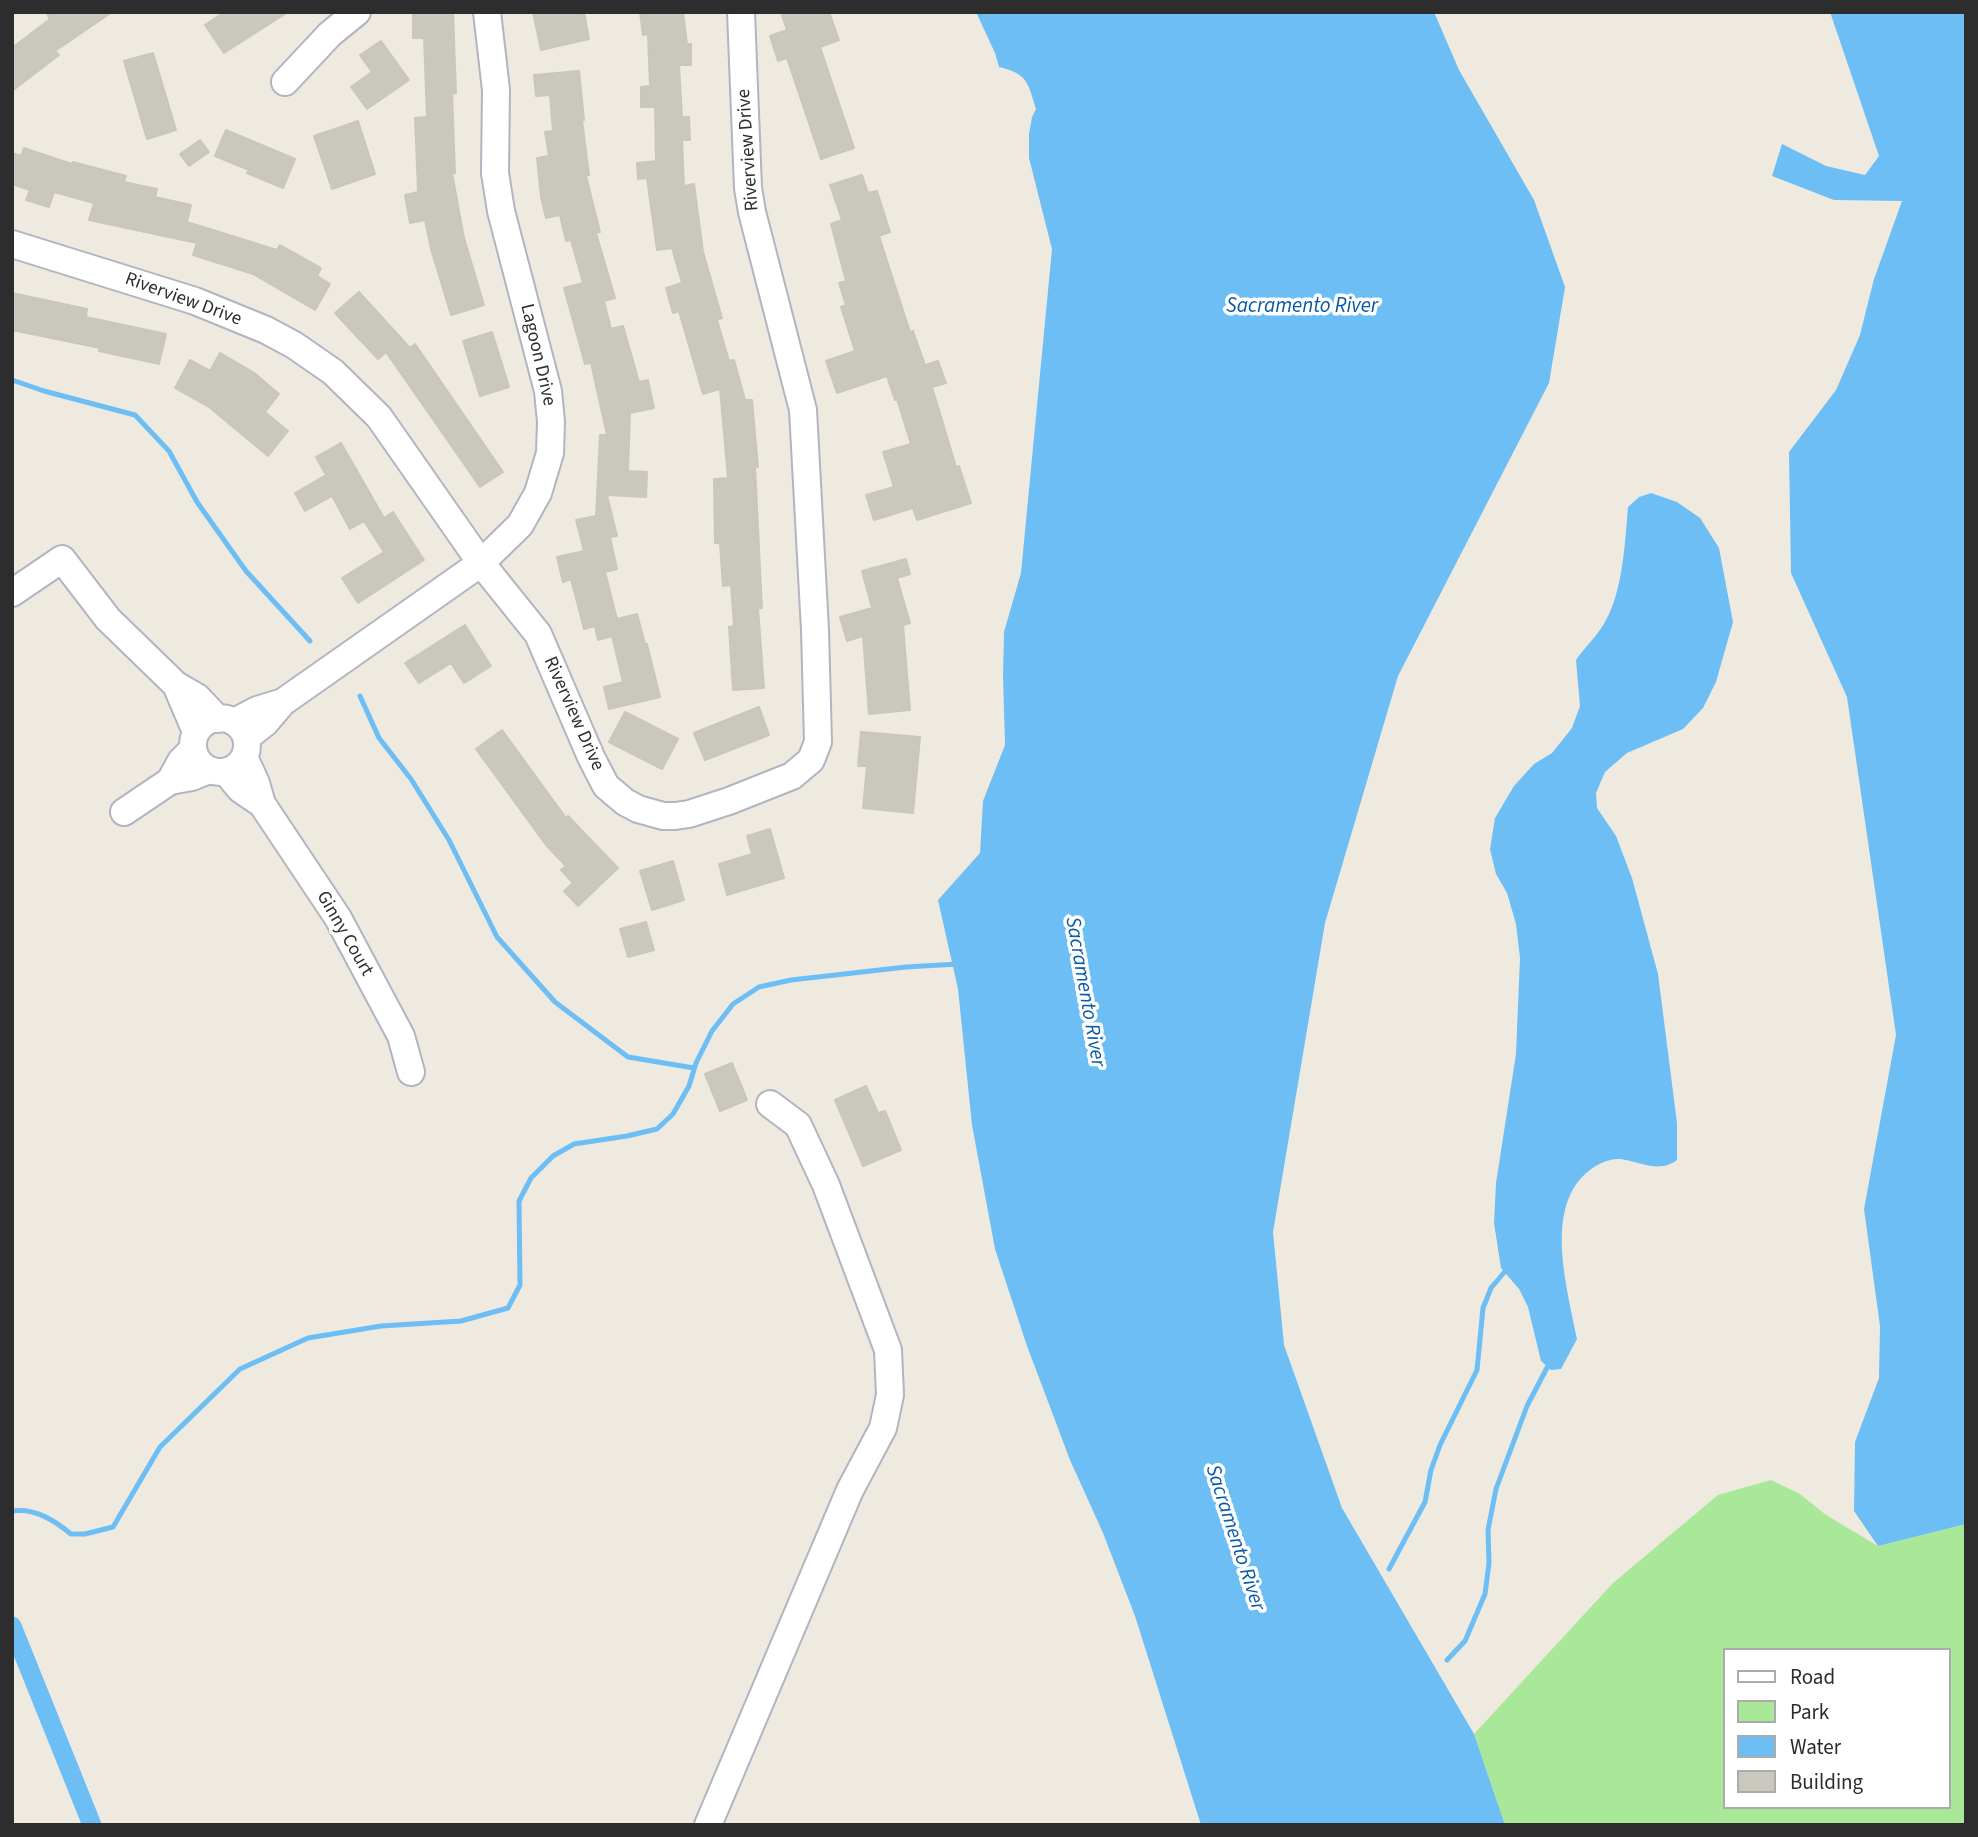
<!DOCTYPE html>
<style>
body{margin:0}
#map{position:relative;width:1978px;height:1837px;overflow:hidden;background:#efeadf;font-family:"Source Sans 3",sans-serif}
canvas{display:block}
.frame{position:absolute;inset:0;border:14px solid #2d2d2d;pointer-events:none}
.legend{position:absolute;left:1723px;top:1648px;width:228px;height:161px;box-sizing:border-box;background:#fff;border:2px solid #ababab;margin:0;padding:9px 12px;list-style:none;font-size:21px;color:#2d2d2d}
.legend li{display:flex;align-items:center;gap:14px;height:35px}
.legend b{width:35px;border:2px solid #ababab}
</style>
<div id="map">
<canvas width="1978" height="1837"></canvas>
<div class="frame"></div>
<ul class="legend">
<li><b style="height:9px;background:#fff"></b>Road</li>
<li><b style="height:19px;background:#a9e799"></b>Park</li>
<li><b style="height:19px;background:#6dbef5"></b>Water</li>
<li><b style="height:19px;background:#cac7be"></b>Building</li>
</ul>
</div>
<script>
const ctx = document.querySelector('canvas').getContext('2d');
ctx.lineJoin = 'round';
function fillPath(path, color) { ctx.fillStyle = color; ctx.fill(path, 'evenodd'); }
function strokePath(path, color, width, dash) { ctx.strokeStyle = color; ctx.lineWidth = width; ctx.lineCap = dash ? 'butt' : 'round'; ctx.setLineDash(dash || []); ctx.stroke(path); }
function write(font, color, halo, rows, align = 'center') {
  ctx.font = font + ' "Source Sans 3",sans-serif'; ctx.lineWidth = 7; ctx.setLineDash([]); ctx.textBaseline = 'middle'; ctx.strokeStyle = halo; ctx.fillStyle = color; for (const [text, x, y, turn = 0] of rows) {
    ctx.save(); ctx.translate(x, y); ctx.rotate((+turn || 0) * Math.PI / 180); ctx.textAlign = isNaN(turn) ? turn : align; if (halo) ctx.strokeText(text, 0, 0); ctx.fillText(text, 0, 0); ctx.restore();
  }
}
fillPath(new Path2D(`
 M1771 1480 1800 1494 1826 1515 1878 1546 1966 1524V1825H1505L1474 1734 1613 1583 1718 1495ZM1724 1650H1948V1807H1724Z`), '#a9e799');
fillPath(new Path2D(`
 M976 12H1434L1459 70 1534 200 1565 287 1549 383 1398 676 1325 923 1273 1232 1284 1345 1342 1508 1474 1734 1505 1825H1201L1135 1616 1103 1533 1070 1460 1027 1346 995 1249 972 1125 958 989 938 900 980 853 983 801 1005 745 1003 676 1004 632 1021 573 1052 249 1029 158V134L1032 117 1036 109C1028 83 1028 74 999 67L995 53Z
 M1830 12H1966V1524L1878 1546 1854 1511 1855 1442 1879 1378 1880 1326 1864 1209 1896 1035 1847 697 1791 573 1789 452 1836 390 1860 335 1874 279 1902 201 1834 200 1772 176 1782 144 1826 166 1865 175 1879 156Z
 M1651 493 1677 502 1700 518 1719 548 1733 622 1716 682 1703 708 1683 729 1627 753 1605 772 1596 793 1597 808 1616 836 1632 878 1658 974 1677 1123V1160C1659 1174 1639 1161 1620 1159 1610 1158 1597 1164 1590 1170 1542 1206 1568 1290 1577 1339L1561 1369 1551 1370 1541 1361 1528 1307 1519 1289 1501 1268 1494 1223 1496 1183 1516 1054 1520 958 1516 924 1507 893 1496 874 1490 849 1495 818 1514 786 1534 764 1552 753 1572 728 1580 706 1576 660C1585 647 1599 634 1606 620 1623 589 1625 542 1628 507L1639 497Z`), '#6dbef5');
strokePath(new Path2D(`
 M12 380 44 391 135 415 169 451 197 502 246 571 310 641
 M360 696 379 738 411 779 449 840 497 937 555 1002 628 1057 694 1068
 M12 1511C35 1508 54 1520 71 1534H85L113 1527 160 1447 240 1369 308 1338 381 1326 461 1321 508 1308 520 1285 519 1201 531 1178 553 1156 574 1144 627 1136 657 1129 673 1114 689 1086 696 1063 712 1031 733 1004 759 987 791 980 906 967 958 964
 M1389 1569 1425 1502 1431 1470 1440 1445 1477 1370 1483 1308 1491 1288 1507 1269
 M1447 1660 1465 1641 1485 1594 1489 1563 1488 1530 1496 1489 1527 1406 1550 1362`), '#6dbef5', 5);
strokePath(new Path2D(`
 M12 1626 92 1825`), '#6dbef5', 19);
const building = new Path2D(`
 M46 12H112L55 51 59 55 12 91V48L50 19Z
 M224 12H288L224 53 205 25Z
 M453 12 456 93 452 94 455 173H452L464 238 484 305 451 315 431 249 425 220 410 223 405 195 418 192 415 118 427 117 424 38H413V13Z
 M533 12H584L589 39 541 50Z
 M640 12H683L687 44H691V65H679L682 117H689L690 140H682L684 186 694 184 703 252 722 318 717 320 729 361 734 360 745 400H752L758 467H755L762 608H758L764 688 733 690 729 627 734 626 731 585 723 586 720 543H715L714 479 728 478 720 389 703 394 679 311 673 313 666 288 682 283 672 248 657 250 647 178 638 179 637 163 656 161 655 107H641V87L650 86 648 34 643 35Z
 M781 12H829L839 40 820 47 854 148 821 159 787 58 778 61 770 36 787 30Z
 M381 41 409 80 367 109 351 87 372 72 360 55Z
 M153 53 176 130 147 139 124 61Z
 M579 71 584 120H582L589 175 586 176 600 232 596 233 615 298 604 301 611 329 623 326 639 382 648 380 654 408 630 413 628 471 647 472 646 497 607 495 617 536 610 537 617 569 605 572 617 619 637 614 645 644H647L660 697 609 709 604 687 623 682 612 636 598 640 595 626 584 629 571 579 563 582 557 557 584 551 576 520 596 516 600 435H607L591 363 585 364 564 288 583 283 571 240 566 241 560 215 546 218 541 197 537 158 549 156 545 132 553 131 550 95 536 96 534 75Z
 M358 121 375 174 332 189 314 136Z
 M226 130 295 159 283 188 247 173 249 170 215 156Z
 M200 140 209 152 189 166 180 154Z
 M24 148 72 164 73 162 126 176 124 182 157 189 155 197 191 205 187 222 277 250 280 245 321 268 317 276 330 284 315 310 253 274 193 255 197 243 89 220 94 203 54 192 49 207 26 200 30 190 12 184V153L21 156Z
 M862 175 868 193 877 191 890 232 879 236 910 332 913 331 925 365 938 361 946 383 932 387 956 467 959 466 971 503 917 520 913 508 874 520 866 495 894 487 883 452 911 444 897 399 895 400 887 376 837 393 826 361 855 351 841 307 846 305 839 283 846 281 831 224 842 220 830 185Z
 M359 292 410 348 415 344 503 472 480 487 386 352 378 359 335 313Z
 M12 293 87 309 86 317 166 334 159 364 99 351 100 348 12 330Z
 M492 332 509 387 480 396 463 341Z
 M220 353 253 372 279 394 265 412 288 431 268 456 209 407 175 388 190 360 210 371Z
 M341 443 384 518 393 512 424 560 358 603 342 578 384 552 364 521 350 529 332 496 305 511 295 493 326 475 316 457Z
 M906 559 910 574 897 578 910 623 903 625 910 710 869 714 863 636 847 641 840 617 872 608 862 571Z
 M465 625 491 666 464 683 451 663 419 683 405 663Z
 M759 707 769 735 705 760 694 733Z
 M625 712 678 739 662 769 609 742Z
 M502 730 566 818 568 816 618 868 578 906 564 891 573 883 561 870 566 866 546 845 476 749Z
 M861 732 920 737 913 813 863 808 867 766H858Z
 M770 829 784 878 727 895 719 864 752 854 747 836Z
 M673 861 684 900 652 910 640 871Z
 M646 922 654 950 628 957 620 929Z
 M732 1063 747 1100 720 1111 705 1074Z
 M866 1086 878 1113 885 1111 901 1150 863 1166 835 1100Z`);
fillPath(building, '#cac7be');
strokePath(building, '#cbc7b8', 2);
const minor = new Path2D(`
 M285 82 330 34 357 12
 M12 244 195 301 266 330 294 345 333 372 379 417 481 563 538 634 591 757 606 786 625 802 638 809 663 816H675L689 814 729 801 792 776 811 760 818 742 815 630 803 410 752 212 748 188 741 12
 M12 593 62 559 108 619 176 685
 M283 702 481 563 520 525 538 493 550 453 551 422 548 391 501 211 495 173 496 90 487 12
 M193 745a27 27 0 1 1 54 0a27 27 0 1 1-54 0Z
 M234 722 257 710 283 702 265 723 246 738
 M196 732 176 685 197 697 218 719
 M193 749 181 761 170 781 192 777 209 770
 M226 772 240 789 262 804 256 783 244 757
 M262 804 338 918 401 1036 411 1072
 M124 812 170 781
 M708 1825 850 1490 883 1428 890 1395 888 1350 826 1185 798 1125 770 1104`);
strokePath(minor, '#b3b3c1', 30);
strokePath(minor, '#fff', 26);
write('19px', '#2d2d2d', '#fff', [
 ["Riverview Drive",749,150,-94],
 ["Riverview Drive",183,300,20],
 ["Lagoon Drive",537,355,77],
 ["Riverview Drive",573,714,66],
 ["Ginny Court",344,934,60]
]);
write('italic 21px', '#075aa7', '#fff', [
 ["Sacramento River",1302,307],
 ["Sacramento River",1084,992,80],
 ["Sacramento River",1234,1538,72]
]);
</script>
